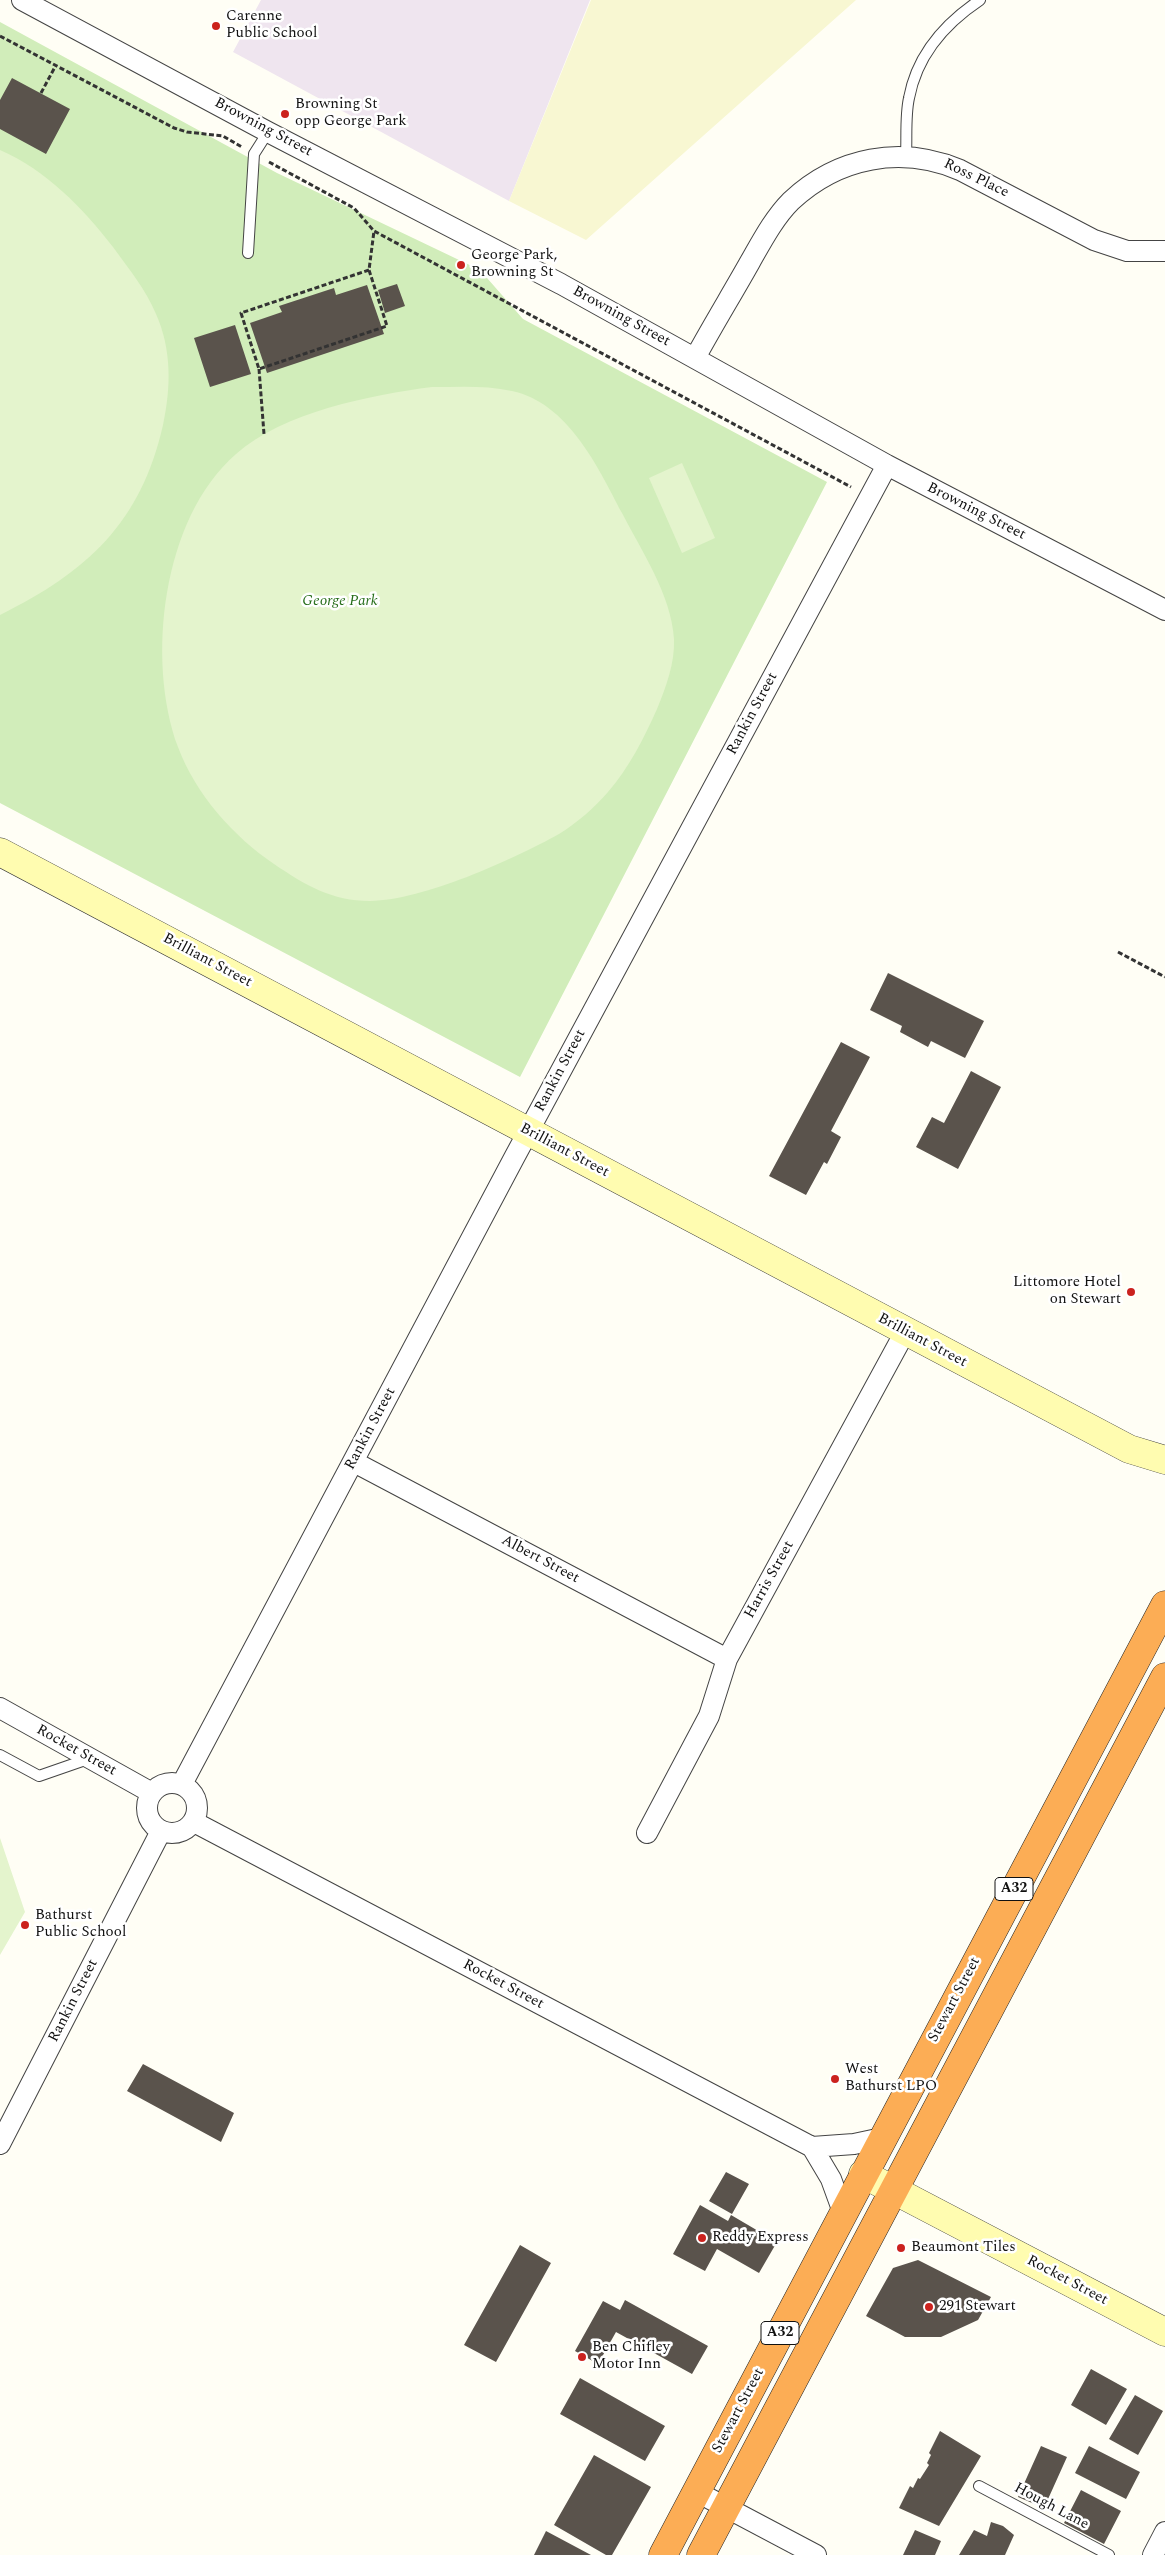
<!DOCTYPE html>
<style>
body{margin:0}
canvas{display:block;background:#fffef5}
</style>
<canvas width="1165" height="2555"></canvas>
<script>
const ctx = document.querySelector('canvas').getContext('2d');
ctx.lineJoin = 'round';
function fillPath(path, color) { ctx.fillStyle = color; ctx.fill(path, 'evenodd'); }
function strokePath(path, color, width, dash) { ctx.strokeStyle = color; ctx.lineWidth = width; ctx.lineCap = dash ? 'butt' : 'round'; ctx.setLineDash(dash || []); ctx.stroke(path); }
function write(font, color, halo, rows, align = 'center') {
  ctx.font = font + ' Spectral,serif'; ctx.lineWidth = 5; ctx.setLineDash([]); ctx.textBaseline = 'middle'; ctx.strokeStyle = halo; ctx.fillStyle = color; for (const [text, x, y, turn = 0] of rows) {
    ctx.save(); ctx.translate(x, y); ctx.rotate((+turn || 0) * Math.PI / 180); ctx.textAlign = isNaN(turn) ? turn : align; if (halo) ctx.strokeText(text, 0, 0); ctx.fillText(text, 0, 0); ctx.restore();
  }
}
fillPath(new Path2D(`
 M261 0H590L509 201 233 52Z`), '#efe5ef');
fillPath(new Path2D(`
 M591 0H856L586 240 509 201Z`), '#f8f7d2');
fillPath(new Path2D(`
 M0 22 277 173 480 270 523 319 827 482 520 1077 0 803Z`), '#d1edba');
fillPath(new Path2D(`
 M0 150C46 170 83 208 113 247 129 269 146 290 156 314 172 350 171 388 163 425 141 523 87 572 0 615Z
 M432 387C459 387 486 385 512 391 568 403 598 467 622 513 642 552 671 594 674 639 675 663 666 687 657 709 644 738 629 768 608 792 594 808 577 823 559 834 512 860 424 900 370 901 332 901 305 885 274 864 233 836 196 795 178 747 146 660 162 518 236 454 283 412 371 395 432 387Z
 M682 463 715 538 682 553 649 478Z
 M0 1838 25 1912 0 1955Z`), '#e4f4cd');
fillPath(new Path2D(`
 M12 78 70 109 46 154 0 129V100Z
 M397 284 405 306 385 313 378 290Z
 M367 285 384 334 267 373 250 323 282 312 279 306 334 288 336 295Z
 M235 325 251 374 210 387 194 338Z
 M888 973 984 1021 965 1058 931 1041 928 1047 900 1032 902 1026 870 1010Z
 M841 1042 870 1057 831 1131 841 1137 827 1164 824 1162 806 1195 769 1176Z
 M971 1071 1001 1087 958 1169 916 1147 932 1117 944 1123Z
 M143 2064 234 2113 221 2142 127 2091Z
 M726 2172 749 2184 732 2214 709 2201Z
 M700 2205 728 2221 731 2215 777 2242 759 2273 717 2249 705 2271 673 2254Z
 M520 2245 551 2263 496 2362 464 2345Z
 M918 2260 991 2297 978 2320 941 2337H905L866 2316 893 2268Z
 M625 2300 708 2346 692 2374 616 2332 598 2364 575 2351 603 2301 620 2310Z
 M1091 2369 1127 2389 1106 2425 1071 2405Z
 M580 2378 665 2426 645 2461 560 2414Z
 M1135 2395 1163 2411 1138 2455 1109 2439Z
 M940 2431 981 2456 939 2526 899 2508 910 2486 913 2488 918 2478 920 2479 929 2465 927 2463 931 2455 929 2453Z
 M1041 2446 1067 2457 1044 2508 1018 2497Z
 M1089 2446 1140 2472 1126 2499 1075 2473Z
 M594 2455 651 2487 612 2555H606L554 2525Z
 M1081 2490 1121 2511 1104 2544 1064 2523Z
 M991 2522 1003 2526 1014 2535 1005 2555H959L974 2530 987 2536Z
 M915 2530 941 2541 935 2555H903Z
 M546 2531 591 2555H534Z`), '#5a534c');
const lane = new Path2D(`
 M906 156C907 137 905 116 909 98 917 55 944 24 980 0
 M248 253 254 154 268 132
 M0 1755 39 1776 88 1759
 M979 2486 1109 2555`);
const street = new Path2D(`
 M22 0 268 132 561 284 887 465 1165 610
 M695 358C713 325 732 294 750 262 762 241 774 218 791 201 838 157 901 145 960 170L1094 240 1127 251H1165
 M354 1462 727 1659
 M0 1708 152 1793
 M147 1808a25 25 0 1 1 50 0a25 25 0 1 1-50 0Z
 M182 1784 514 1158 887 465
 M194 1822 812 2147
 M647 1833 709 1716 727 1659 905 1332
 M0 2144 161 1831
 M843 2212 831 2179 812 2147 854 2144 882 2138
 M697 2492 816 2555
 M1153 2555 1165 2532`);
const secondary = new Path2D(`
 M0 852 1129 1449 1165 1460
 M863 2174 1165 2332`);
const highway = new Path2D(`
 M663 2555 1165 1605
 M701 2555 1165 1677`);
strokePath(lane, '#444', 12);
strokePath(street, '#444', 22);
strokePath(secondary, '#333', 29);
strokePath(highway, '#222', 29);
strokePath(new Path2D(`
 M0 36 174 128 187 132 223 136 242 147
 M41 93 56 65
 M269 162 354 208 374 231 851 487
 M369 270 241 313 259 369 387 326 369 270 374 231
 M259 369 264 434
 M1118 952 1165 977`), '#333', 3, [5, 2.5]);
strokePath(lane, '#fff', 10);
strokePath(street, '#fff', 20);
strokePath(secondary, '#fffcb0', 28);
strokePath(highway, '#fcad55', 28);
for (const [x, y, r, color] of [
 [216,26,5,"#cb221e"],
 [285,114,5,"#cb221e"],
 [461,265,5,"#cb221e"],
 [1131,1292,5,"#cb221e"],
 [25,1925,5,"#cb221e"],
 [835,2079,5,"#cb221e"],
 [702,2238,5,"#cb221e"],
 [901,2248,5,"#cb221e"],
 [929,2307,5,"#cb221e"],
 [582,2357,5,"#cb221e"]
]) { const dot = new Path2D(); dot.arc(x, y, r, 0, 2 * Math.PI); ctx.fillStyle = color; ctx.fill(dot); strokePath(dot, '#fff', 2); }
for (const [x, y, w] of [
 [1014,1889,38],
 [780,2333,38]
]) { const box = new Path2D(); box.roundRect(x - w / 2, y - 11.5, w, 23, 4); ctx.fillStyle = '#fff'; ctx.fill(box); strokePath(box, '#111', 1); }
write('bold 14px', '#111', null, [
 ["A32",1014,1889],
 ["A32",780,2333]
]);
write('15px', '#111', '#fff', [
 ["Carenne",226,17],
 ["Public School",226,34],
 ["Browning St",295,105],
 ["opp George Park",295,122],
 ["George Park,",471,256],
 ["Browning St",471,273],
 ["Littomore Hotel",1121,1283,"right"],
 ["on Stewart",1121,1300,"right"],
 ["Bathurst",35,1916],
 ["Public School",35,1933],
 ["West",845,2070],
 ["Bathurst LPO",845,2087],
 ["Reddy Express",712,2238],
 ["Beaumont Tiles",911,2248],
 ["291 Stewart",939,2307],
 ["Ben Chifley",592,2348],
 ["Motor Inn",592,2365]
], 'left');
write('15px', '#111', '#fff', [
 ["Browning Street",263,128,28],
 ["Ross Place",976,179,26],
 ["Browning Street",621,317,29],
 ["Browning Street",976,512,27],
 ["Rankin Street",753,714,-62],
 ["Brilliant Street",207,961,28],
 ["Rankin Street",561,1071,-62],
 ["Brilliant Street",564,1151,28],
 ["Brilliant Street",922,1341,28],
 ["Rankin Street",371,1429,-62],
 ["Albert Street",540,1560,28],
 ["Harris Street",770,1580,-61],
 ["Rocket Street",76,1751,29],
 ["Rocket Street",503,1985,28],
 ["Stewart Street",955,2000,-62],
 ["Rankin Street",74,2001,-63],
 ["Rocket Street",1067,2281,28],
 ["Stewart Street",739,2411,-62],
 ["Hough Lane",1051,2507,28]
]);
write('italic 15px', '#276e1b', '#fff', [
 ["George Park",340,602]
]);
</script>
